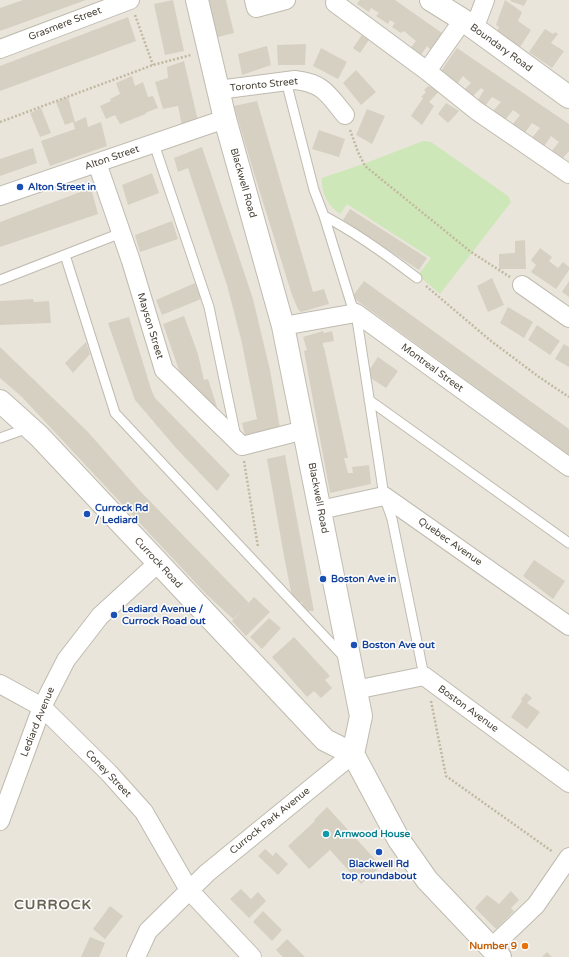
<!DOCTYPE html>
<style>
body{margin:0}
canvas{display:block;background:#f5f3ec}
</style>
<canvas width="569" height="957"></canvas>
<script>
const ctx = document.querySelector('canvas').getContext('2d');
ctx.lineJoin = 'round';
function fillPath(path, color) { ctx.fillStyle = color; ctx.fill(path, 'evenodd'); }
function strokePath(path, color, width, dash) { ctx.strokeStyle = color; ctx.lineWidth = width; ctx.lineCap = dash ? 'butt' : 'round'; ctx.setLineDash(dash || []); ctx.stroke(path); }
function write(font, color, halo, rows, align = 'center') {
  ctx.font = font + ' "Varela Round",sans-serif'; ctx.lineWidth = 3; ctx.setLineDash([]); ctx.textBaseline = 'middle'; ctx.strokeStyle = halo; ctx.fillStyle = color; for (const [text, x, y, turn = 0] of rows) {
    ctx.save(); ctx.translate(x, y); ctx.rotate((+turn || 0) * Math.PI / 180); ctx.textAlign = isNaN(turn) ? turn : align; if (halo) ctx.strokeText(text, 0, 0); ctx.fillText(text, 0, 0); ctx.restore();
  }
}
fillPath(new Path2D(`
 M0 0H569V957H0Z`), '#e9e5db');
fillPath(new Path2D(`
 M423 141 431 142 508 196 511 202 440 294 419 276V274L431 258 347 204 340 214C328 206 321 193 322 178L366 163Z`), '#cee7b8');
fillPath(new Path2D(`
 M23 0H86L0 31V8Z
 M173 0 184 51 165 55 154 4Z
 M206 0H226L234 33 214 38Z
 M360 0H395L442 33 432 51 427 46 419 58 409 50 416 41 404 31 401 33 392 27 395 23 390 20 388 24 376 16 379 13 371 8 369 12 357 4Z
 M505 0 522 12 518 21 531 30 520 47 497 32 499 27 496 25Z
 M511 0H527L524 6 510 1Z
 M128 17 136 41 0 91V66Z
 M545 29 553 34 555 32 558 34 551 43 564 51 552 68 529 52Z
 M362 35 369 40 360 53 353 48Z
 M306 44 305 65H278L277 45Z
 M267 46 271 65 242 75 238 54Z
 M321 48 347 62 338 79 313 66Z
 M457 48 569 124V151L561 160 551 152 559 142 551 136 543 148 531 139 540 128 532 123 524 134 512 125 520 115 513 110 505 120 493 111 501 102 492 97 485 106 478 100 484 90 481 88 471 98 463 91 471 83 463 76 457 84 441 71Z
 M184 61 198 121 182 126 178 106 163 109 155 82 168 78 167 67Z
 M356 70 376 92 361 105 343 83Z
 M132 76 135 86 143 82 148 97 153 96 158 108 145 113 146 114 120 124 115 115 106 119 100 106 111 101 110 99 120 94 116 83Z
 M434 82 442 88 429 102 434 106 422 125 411 116 423 98 421 97 426 92 424 90 428 86 430 87Z
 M68 97 75 122 86 117 88 127 101 122 107 146 50 166 41 141 75 129 73 122 65 125 56 102Z
 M257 101 313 292 324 289 329 304 301 312 298 309 292 295 253 170 234 106Z
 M446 103 459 111 448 123 438 114Z
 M41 108 51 133 40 137 30 113Z
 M367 109 385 116 372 144 356 135Z
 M319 130 345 139 339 157 312 149Z
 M202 147 253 299 270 370 280 428 245 436 242 423 257 419 241 339 227 285 188 168 178 172 174 158Z
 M33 148 37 163 0 176V159Z
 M152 173 159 193 128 205 122 185Z
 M91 188 98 214 0 247V222Z
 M350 209 427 258 419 270 343 220Z
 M172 221 178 239 140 252 135 235Z
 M525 240 526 269H499V254L515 253V241Z
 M540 248 552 257 549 261 558 268 563 262 569 267V270L556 289 531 272 536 265 531 260Z
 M492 278 504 305 488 312 477 286Z
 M364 281 569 429V455L352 297Z
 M569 281V297L562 292Z
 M195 283 201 299 162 315 156 300Z
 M33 299 34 302 49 301 51 323 0 325V301Z
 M508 307 533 322 524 338 500 323Z
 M184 316 198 354 204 380 208 379 217 407 214 406 180 373 163 324Z
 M129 317 151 389 155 398 230 475 217 491 176 448 135 400 108 323Z
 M537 325 560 341 550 355 528 340Z
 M323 331 324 333 332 331 334 341 323 343V347H324L348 458H344L348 473H353L352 467 369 465 371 484 330 493 304 351 307 350 303 337Z
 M86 342 90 354 73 373 65 363Z
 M564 344 569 347V367L555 359Z
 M0 347 88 432 139 490 249 603 233 619 206 594 22 397 0 378Z
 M378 357 398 371 386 388 366 375Z
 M285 455 314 611H308L307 609 303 608 302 602H293L284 556 267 459Z
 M534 560 565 581 553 599 523 576Z
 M254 597 270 612 246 636 232 621Z
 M269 618 281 628 262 649 250 637Z
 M294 637 330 676 325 680 332 688 321 698 314 691 307 697 272 657Z
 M526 693 532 698 527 703 540 712 527 729 511 717 522 701 521 699Z
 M327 807 381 866 361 884 330 850 309 869 288 846 315 821 314 820Z
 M265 849 273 856 276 852 288 864 278 875 258 856Z
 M241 889 251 899 258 892 266 901 249 918 230 899Z
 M511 891 519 900 511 908 514 911 496 929 475 908 487 895 499 904Z
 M110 906 123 916 105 939 93 929Z
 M263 911 282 930 272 941 253 922Z
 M90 937 105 943 99 957H81Z
 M287 939 305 957H283L276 950Z
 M547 952 552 957H542Z`), '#d6d0c2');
const service = new Path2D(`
 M286 81 314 190 324 216C357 233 387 255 417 278
 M154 144 209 307 236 437
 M324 216 351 303 356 313 384 496 392 519 424 676
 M65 255 115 413 344 657
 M0 280 121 233
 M369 400 569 543
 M0 438 28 428`);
const minor = new Path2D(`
 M254 0 256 8 286 0
 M335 3 427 71 477 111 569 174
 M474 29 485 0
 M0 49 130 0
 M427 71 463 20
 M218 90 295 80C323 83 328 94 345 115
 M97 163 131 261 164 370 242 446 304 430
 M0 196 225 119
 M522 285 569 318
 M283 326 356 313 569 467
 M320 510 384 496 569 626
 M0 684 42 707 109 773 144 812 189 890 252 957
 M355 690 424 676 569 783
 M0 821 42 707 66 660 100 616 158 563
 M491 948 536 905 569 857
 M136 957 148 931 207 873 353 754`);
const tertiary = new Path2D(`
 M197 0 225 119 283 326 361 716 353 754 399 840 427 880 500 957
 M431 0 463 20 569 97
 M0 401 39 436 325 740 353 754`);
strokePath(service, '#c0bbaf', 11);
strokePath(minor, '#c0bbaf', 20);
strokePath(tertiary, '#c0bbaf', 24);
strokePath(new Path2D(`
 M135 15 153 65
 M0 122 153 65 191 55
 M350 130 358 152 365 166 471 252 510 277
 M426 286 491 341 539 377 569 397
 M244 461 258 547
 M431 701 446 776 553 852`), '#c2b8a1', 2.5, [2, 2]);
strokePath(service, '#fff', 9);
strokePath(minor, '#fff', 18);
strokePath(tertiary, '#fff', 22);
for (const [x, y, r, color] of [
 [20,187,4,"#1a4fb4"],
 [87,514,4,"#1a4fb4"],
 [323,579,4,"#1a4fb4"],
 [114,615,4,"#1a4fb4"],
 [354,645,4,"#1a4fb4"],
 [326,834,4,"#0f9aa8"],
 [379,852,4,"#1a4fb4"],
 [525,946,4,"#e8710a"]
]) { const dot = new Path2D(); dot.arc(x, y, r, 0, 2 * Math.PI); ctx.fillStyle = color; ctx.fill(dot); strokePath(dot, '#fff', 1.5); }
write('10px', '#4a443a', '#fff', [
 ["Grasmere Street",65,24,-21],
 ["Boundary Road",501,48,36],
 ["Toronto Street",264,85,-6],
 ["Alton Street",112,158,-19],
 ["Blackwell Road",243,183,74],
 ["Mayson Street",150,326,73],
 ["Montreal Street",432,368,36],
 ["Blackwell Road",318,498,79],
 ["Quebec Avenue",450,542,35],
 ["Currock Road",158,563,47],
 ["Boston Avenue",468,709,36],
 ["Lediard Avenue",38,722,-68],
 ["Coney Street",108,774,46],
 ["Currock Park Avenue",270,821,-39]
]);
write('bold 10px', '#164399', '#fff', [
 ["Alton Street in",28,187],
 ["Currock Rd",95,508],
 ["/ Lediard",95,520],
 ["Boston Ave in",331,579],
 ["Lediard Avenue /",122,609],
 ["Currock Road out",122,621],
 ["Boston Ave out",362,645],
 ["Blackwell Rd",379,864,"center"],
 ["top roundabout",379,876,"center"]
], 'left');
write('bold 10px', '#0d838f', '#fff', [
 ["Arnwood House",334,834]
], 'left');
write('bold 10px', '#c56008', '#fff', [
 ["Number 9",517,946]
], 'right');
ctx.letterSpacing = '1px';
write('bold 14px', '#6c6352', '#fff', [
 ["CURROCK",53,905]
]);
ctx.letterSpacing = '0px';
</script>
